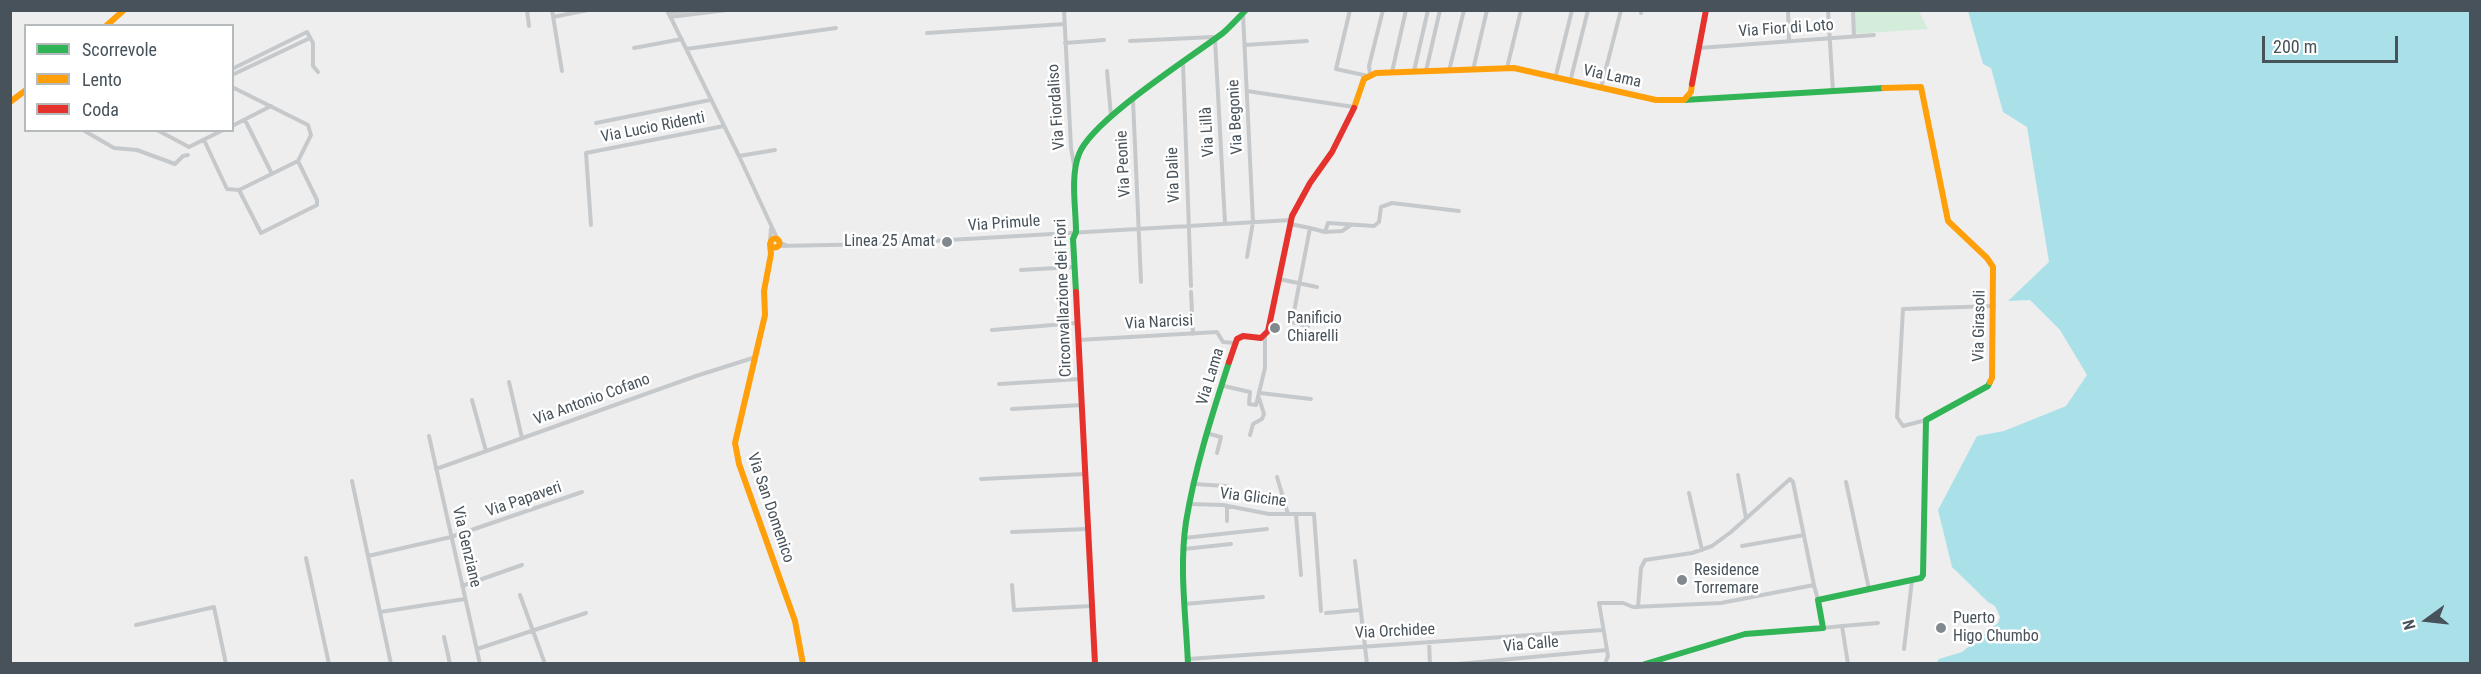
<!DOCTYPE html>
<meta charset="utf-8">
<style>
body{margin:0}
#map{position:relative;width:2481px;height:674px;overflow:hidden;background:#efeeee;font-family:"Roboto Condensed",sans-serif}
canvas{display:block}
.frame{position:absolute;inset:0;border:12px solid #47525a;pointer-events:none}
.legend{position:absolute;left:24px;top:24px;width:210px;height:108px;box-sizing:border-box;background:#fff;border:2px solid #b5babd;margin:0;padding:8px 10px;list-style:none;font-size:18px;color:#47525a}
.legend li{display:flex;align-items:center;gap:12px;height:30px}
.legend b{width:30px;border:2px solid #b5babd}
.north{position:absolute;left:2397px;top:590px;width:60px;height:60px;-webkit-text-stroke:4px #fff;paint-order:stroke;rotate:255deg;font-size:16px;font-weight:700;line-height:24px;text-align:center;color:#47525a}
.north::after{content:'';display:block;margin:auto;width:21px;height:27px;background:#47525a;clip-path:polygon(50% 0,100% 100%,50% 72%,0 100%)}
.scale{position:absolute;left:2262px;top:36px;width:136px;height:27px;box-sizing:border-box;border:3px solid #47525a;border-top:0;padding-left:8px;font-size:18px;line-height:21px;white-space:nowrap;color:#47525a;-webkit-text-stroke:4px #fff;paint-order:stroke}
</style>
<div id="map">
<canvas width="2481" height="674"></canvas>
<div class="frame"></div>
<ul class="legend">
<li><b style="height:8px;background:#30b455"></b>Scorrevole</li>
<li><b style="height:8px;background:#ff9f0a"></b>Lento</li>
<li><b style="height:8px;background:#e5322d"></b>Coda</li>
</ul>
<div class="north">N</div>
<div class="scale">200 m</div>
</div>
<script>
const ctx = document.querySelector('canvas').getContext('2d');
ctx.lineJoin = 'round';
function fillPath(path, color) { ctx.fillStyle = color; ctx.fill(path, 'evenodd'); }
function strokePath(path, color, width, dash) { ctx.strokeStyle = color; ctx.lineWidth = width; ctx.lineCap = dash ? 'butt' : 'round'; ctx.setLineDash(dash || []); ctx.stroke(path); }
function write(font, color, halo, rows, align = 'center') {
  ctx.font = font + ' "Roboto Condensed",sans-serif'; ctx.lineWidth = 5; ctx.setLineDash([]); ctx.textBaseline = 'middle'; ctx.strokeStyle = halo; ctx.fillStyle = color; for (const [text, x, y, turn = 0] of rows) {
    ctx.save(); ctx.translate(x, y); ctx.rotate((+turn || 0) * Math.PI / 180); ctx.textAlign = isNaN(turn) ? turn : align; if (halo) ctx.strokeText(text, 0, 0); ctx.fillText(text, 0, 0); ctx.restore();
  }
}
fillPath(new Path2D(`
 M1851 11H1919L1928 29 1852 34Z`), '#d4eddb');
fillPath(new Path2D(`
 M1968 11H2470V663H1936L1939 659 1962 652 1998 623 2000 617 1995 606 1988 602 1952 567 1938 510 1977 436 2004 431 2066 406 2087 375 2060 330 2030 300 2008 301 2049 262 2027 127 2003 112 1991 68 1983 64Z`), '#aae1e9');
strokePath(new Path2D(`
 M527 10 529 26
 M552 10 562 71
 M667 10 739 156 777 238
 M1064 10 1071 148 1074 165
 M1350 10 1336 69 1368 76
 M1788 10 1789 41
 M1828 10 1833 91
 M1853 10 1854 36
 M668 13 692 10
 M1641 13V10
 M1243 14 1253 222 1247 257
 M553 17 588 10
 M670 17 727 10
 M927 33 1065 24
 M1130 41 1213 37 1215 39 1225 223
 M1065 43 1104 40
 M1245 45 1307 41
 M634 48 682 39
 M1699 48 1874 35
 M686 49 836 28
 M1183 63 1191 286
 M1507 68 1521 10
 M232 69 307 32 313 43V66L318 72
 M1473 70 1487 10
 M1107 71 1111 116
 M1414 71 1428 10
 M1426 71 1440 10
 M1449 71 1464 10
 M1392 72 1406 10
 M1370 74 1369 66 1383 10
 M232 75 310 38
 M1555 79 1572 10
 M1570 82 1588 10
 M232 87 308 125 311 135 298 161 239 190 261 233 317 205V200L298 161
 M1601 88 1621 10
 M1247 91 1354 107
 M1133 100 1141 282
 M245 120 272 174
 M596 123 710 100
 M232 126 271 106
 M83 130 114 148 137 150 175 164 183 156 188 155
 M157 130 189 147 223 130
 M204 140 227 189 239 190
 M739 156 775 150
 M1290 224 1310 228 1292 322 1308 326
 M591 225 586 153 724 126
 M1310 228 1325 232 1328 223 1374 226 1379 222 1381 207 1392 203 1459 211
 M1325 232 1342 231 1351 225
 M770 241 771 229
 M779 242 787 246
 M777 246 881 244 1291 220
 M1021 270 1074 267
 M1279 279 1317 287
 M1191 292 1193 334
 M992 330 1077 323
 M1078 340 1217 332 1223 342 1235 343
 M509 382 522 438
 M999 384 1080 379
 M1224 386 1250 392 1249 404 1256 405 1265 368V336
 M1260 393 1311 399
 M472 400 486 451
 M1012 409 1082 405
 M1926 420 1903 426 1897 417 1903 309 1994 306
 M1206 433 1221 437 1217 453
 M1250 435 1253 424 1262 419 1264 414 1259 398
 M429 436 480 664
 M436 469 696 376 756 357
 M1738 475 1746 518
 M1277 477 1288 514
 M981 479 1085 474
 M352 481 391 664
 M1846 482 1869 589
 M1194 484 1226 486
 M1689 493 1702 550
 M1189 504 1223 505 1269 514H1314L1321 611
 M1296 515 1301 575
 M1227 521V507
 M1012 532 1087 529
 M1184 538 1267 529
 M1742 546 1804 535
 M1184 549 1231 544
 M368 556 451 537 582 492
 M306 558 329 664
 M1355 561 1367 664
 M1012 585 1014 610 1091 606
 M462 586 522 565
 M520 595 545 664
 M1185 604 1263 597
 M1638 607 1641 568 1645 560 1692 553 1712 546 1731 532 1790 479 1793 482 1814 585
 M380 612 465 599
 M1326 613 1360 610
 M136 625 214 607 226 664
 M1842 626 1878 623
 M1823 628 1842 626 1848 664
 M444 637 450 664
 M1429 642 1430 664
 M477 649 586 613
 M1904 649 1912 580
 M1188 659 1603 630
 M1458 664 1607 650
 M1605 664 1608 656 1599 603H1623L1633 607 1721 603 1814 585 1818 600`), '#c6c9cb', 4);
strokePath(new Path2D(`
 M1684 100 1884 88
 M1076 292 1073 239 1076 232C1076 208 1070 177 1079 154 1092 120 1190 58 1223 33 1231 26 1238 18 1246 10
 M1188 664C1186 617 1179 568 1186 522 1195 467 1212 415 1229 362
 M1645 664 1745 634 1823 628 1818 600 1921 578 1923 575 1926 420 1988 386 1990 382`), '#30b455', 6);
strokePath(new Path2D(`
 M106 26 124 10
 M1884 88 1921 87 1948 221 1987 258 1993 267 1992 378 1990 382
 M10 102 26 90
 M1354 108 1364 79 1376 73 1514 68 1656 100H1684L1691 92 1692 84
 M770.5 243a4.5 4.5 0 1 1 9 0a4.5 4.5 0 1 1-9 0Z
 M770 244 771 254 764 291 765 315 735 443 739 464 795 621 803 664`), '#ff9f0a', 6);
strokePath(new Path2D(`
 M1692 84 1706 10
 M1076 292 1095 664
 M1229 362 1237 339 1243 336 1261 338 1268 331 1292 216 1310 183 1332 152 1354 108`), '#e5322d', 6);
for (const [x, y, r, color] of [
 [947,242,6,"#82898e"],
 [1275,328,6,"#82898e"],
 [1682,580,6,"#82898e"],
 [1941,628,6,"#82898e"]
]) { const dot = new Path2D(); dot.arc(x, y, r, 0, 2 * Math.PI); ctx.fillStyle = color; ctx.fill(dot); strokePath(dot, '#fff', 2); }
write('16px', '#47525a', '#fff', [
 ["Via Fior di Loto",1786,29,-4],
 ["Via Lama",1612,77,12],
 ["Via Fiordaliso",1057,107,-94],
 ["Via Begonie",1236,117,-93],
 ["Via Lucio Ridenti",653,128,-11],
 ["Via Lillà",1208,132,-93],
 ["Via Peonie",1124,164,-93],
 ["Via Dalie",1174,175,-92],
 ["Via Primule",1004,224,-4],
 ["Circonvallazione dei Fiori",1064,298,-92],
 ["Via Narcisi",1159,323,-3],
 ["Via Girasoli",1980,326,-89],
 ["Via Lama",1211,377,-73],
 ["Via Antonio Cofano",592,400,-20],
 ["Via Glicine",1253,498,7],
 ["Via Papaveri",524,500,-19],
 ["Via San Domenico",770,508,71],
 ["Via Genziane",466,547,77],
 ["Via Orchidee",1395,632,-3],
 ["Via Calle",1531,645,-5]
]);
write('16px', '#47525a', '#fff', [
 ["Linea 25 Amat",935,242,"right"],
 ["Panificio",1287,319],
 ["Chiarelli",1287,337],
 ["Residence",1694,571],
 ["Torremare",1694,589],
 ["Puerto",1953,619],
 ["Higo Chumbo",1953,637]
], 'left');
</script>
